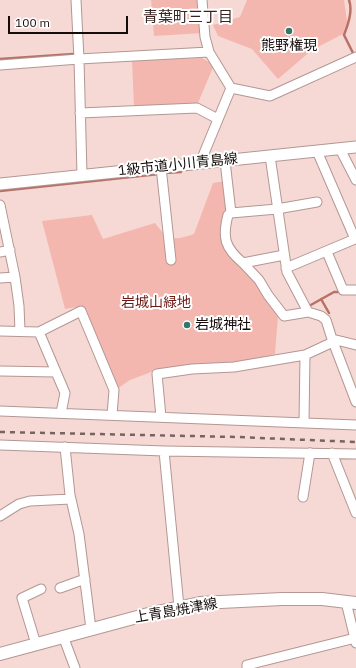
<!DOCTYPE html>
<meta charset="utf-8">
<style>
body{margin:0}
#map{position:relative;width:356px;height:668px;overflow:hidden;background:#f6d9d4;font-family:"IBM Plex Sans",sans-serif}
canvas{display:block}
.scale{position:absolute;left:8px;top:16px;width:120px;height:18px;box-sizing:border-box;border:2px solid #150c0a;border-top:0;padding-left:5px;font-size:12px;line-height:14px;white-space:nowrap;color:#150c0a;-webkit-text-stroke:3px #fff;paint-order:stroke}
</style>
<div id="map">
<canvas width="356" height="668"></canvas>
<div class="scale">100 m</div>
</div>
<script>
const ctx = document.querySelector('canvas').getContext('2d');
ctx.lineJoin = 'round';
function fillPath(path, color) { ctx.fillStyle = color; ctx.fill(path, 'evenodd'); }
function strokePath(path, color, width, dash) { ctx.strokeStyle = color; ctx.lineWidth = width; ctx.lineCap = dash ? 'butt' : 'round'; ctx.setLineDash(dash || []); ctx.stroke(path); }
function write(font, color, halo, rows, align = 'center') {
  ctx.font = font + ' "IBM Plex Sans","Noto Sans JP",sans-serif'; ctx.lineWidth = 4; ctx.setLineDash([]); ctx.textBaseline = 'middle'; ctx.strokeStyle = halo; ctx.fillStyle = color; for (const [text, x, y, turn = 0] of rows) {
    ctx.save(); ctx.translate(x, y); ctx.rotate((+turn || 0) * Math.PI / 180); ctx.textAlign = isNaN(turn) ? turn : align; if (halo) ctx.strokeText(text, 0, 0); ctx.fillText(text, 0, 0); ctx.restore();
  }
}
fillPath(new Path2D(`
 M151 0H200L203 33 154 36Z
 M247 0H344L347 21 343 34 312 50 278 79 252 49 218 36 213 25 240 17Z
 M202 58 214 65 198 103 134 107 132 60Z
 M225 181 228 199 222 242 229 256 251 274 278 316 275 354 235 364 154 371 130 380 117 389 83 306 65 309 42 221 92 215 103 239 155 223C168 241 173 241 194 234L213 183Z`), '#f4b7af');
strokePath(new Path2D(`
 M349 0C353 11 348 24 344 35L354 55
 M0 59 73 54
 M164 173 181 172
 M0 191 159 174
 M321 299 329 313
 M309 306 334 292H342`), '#b87067', 2.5);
const minor = new Path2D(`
 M76 0 79 59 82 175
 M202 0 205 37 209 52 231 88 270 96 356 57
 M0 65 79 59 209 52
 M80 113 197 108 218 119
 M340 149 356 180
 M270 156 287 272 308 312
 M225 161 231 213 277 209 317 202
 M200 163 231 88
 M161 167 171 260
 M0 205 15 277
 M231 213 228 215C222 238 225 248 243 263L284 255
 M0 252 10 250
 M327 252 343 290H356
 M243 263 259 280 268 295 284 316 308 312 321 316 326 320 332 339 356 402
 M286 268 355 239 317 151
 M0 278 15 277 19 306 20 331
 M0 331 39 332 81 311 114 390 112 415
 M39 332 65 393 61 413
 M332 339 356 345
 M0 371 56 372
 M0 411 356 425
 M161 417 157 374 192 369 234 367 305 355 333 342
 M304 423 305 355
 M0 445 164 451 356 454
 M65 447 70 495 79 534 91 629
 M164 451 179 607
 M332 453 356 513
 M303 497 310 453
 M0 516 19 504 30 501 71 499
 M60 588 85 579
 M346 602 356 643
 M63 636 75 668
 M36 644 22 598 41 589
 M247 668V665L355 638`);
const tertiary = new Path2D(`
 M0 184 356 147`);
const secondary = new Path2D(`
 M0 654 152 613 200 603 282 599H322L356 603`);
strokePath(minor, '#b29793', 11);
strokePath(tertiary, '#b29793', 13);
strokePath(secondary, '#b29793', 14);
strokePath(minor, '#fff', 9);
strokePath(tertiary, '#fff', 11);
strokePath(secondary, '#fff', 12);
strokePath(new Path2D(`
 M0 432 237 437 356 442`), '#766461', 2.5, [5, 5]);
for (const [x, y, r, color] of [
 [289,31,4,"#347768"],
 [187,325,4,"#347768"]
]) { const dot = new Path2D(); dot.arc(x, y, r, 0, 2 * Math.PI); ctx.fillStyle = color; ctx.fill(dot); strokePath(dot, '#fff', 1.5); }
write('14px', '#150c0a', '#fff', [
 ["熊野権現",289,46],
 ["岩城神社",195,325,"left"]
]);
write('14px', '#150c0a', '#fff', [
 ["1級市道小川青島線",178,165,-6],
 ["上青島焼津線",176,611,-10]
]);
write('14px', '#6f1915', '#fff', [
 ["岩城山緑地",156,303]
]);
write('15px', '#392321', '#fff', [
 ["青葉町三丁目",188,18]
]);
</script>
